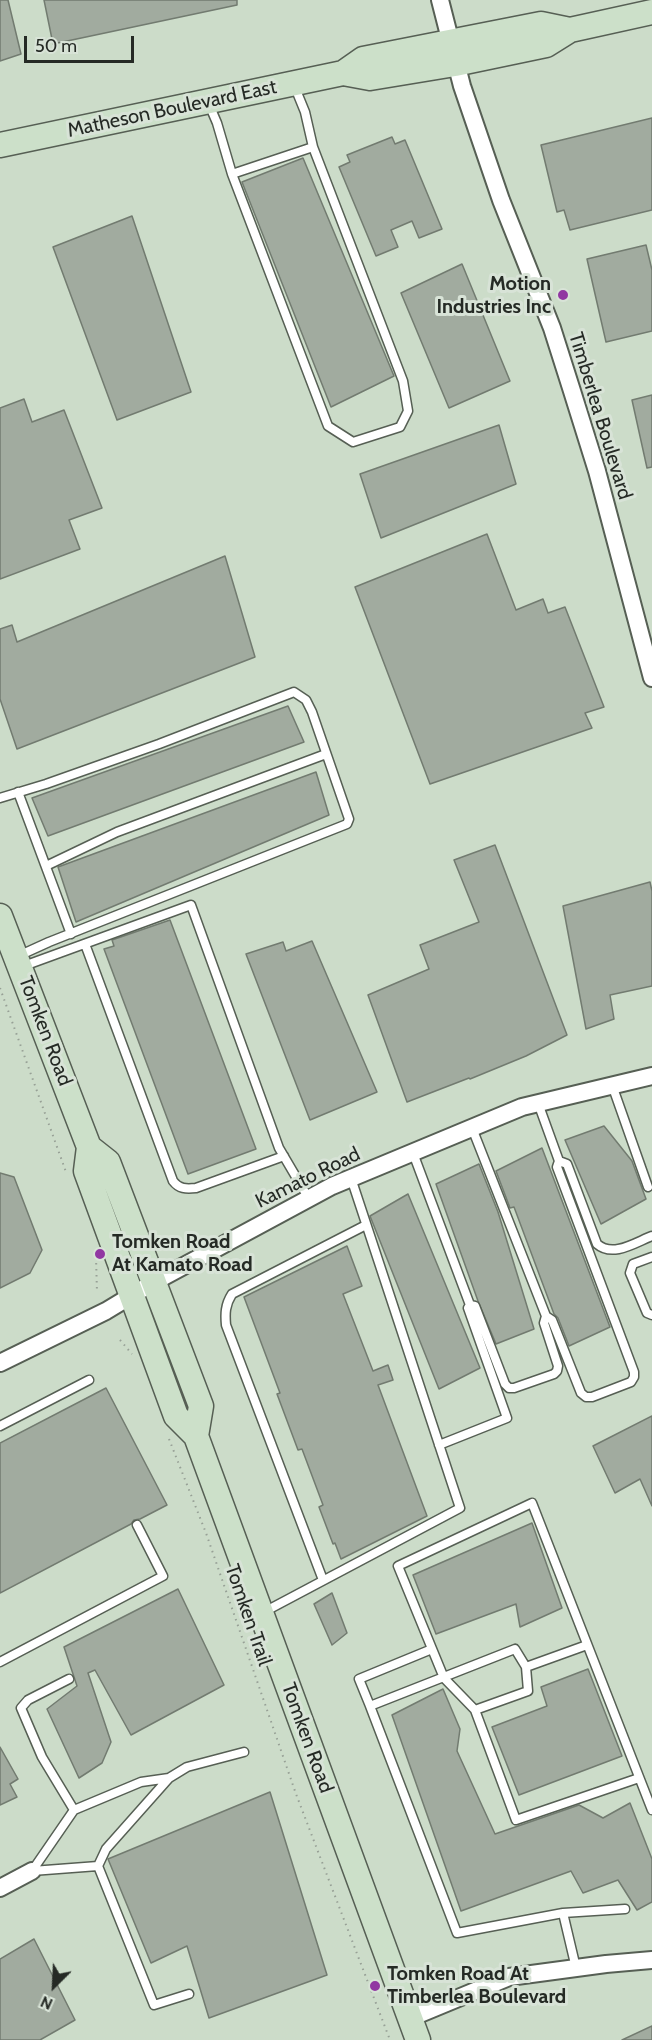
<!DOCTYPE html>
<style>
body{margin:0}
#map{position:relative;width:652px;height:2040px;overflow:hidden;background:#d8e3d7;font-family:Cabin,sans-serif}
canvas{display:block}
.north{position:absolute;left:24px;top:1956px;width:60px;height:60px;-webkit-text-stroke:4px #d8e3d7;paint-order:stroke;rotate:204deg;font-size:16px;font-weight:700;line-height:24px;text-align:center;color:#252a25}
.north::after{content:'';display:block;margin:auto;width:21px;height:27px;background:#252a25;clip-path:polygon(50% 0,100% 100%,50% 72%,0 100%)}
.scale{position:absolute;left:24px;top:36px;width:110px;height:27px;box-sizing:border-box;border:3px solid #252a25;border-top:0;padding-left:8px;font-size:18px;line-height:21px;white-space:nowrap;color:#252a25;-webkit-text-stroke:4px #d8e3d7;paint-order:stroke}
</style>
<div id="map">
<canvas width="652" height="2040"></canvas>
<div class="north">N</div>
<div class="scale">50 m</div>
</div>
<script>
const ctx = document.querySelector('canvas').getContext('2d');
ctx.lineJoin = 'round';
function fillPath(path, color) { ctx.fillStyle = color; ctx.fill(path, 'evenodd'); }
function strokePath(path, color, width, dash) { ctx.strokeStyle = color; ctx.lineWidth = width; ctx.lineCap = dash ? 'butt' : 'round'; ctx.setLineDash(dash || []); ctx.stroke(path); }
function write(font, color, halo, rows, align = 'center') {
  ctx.font = font + ' Cabin,sans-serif'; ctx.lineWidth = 6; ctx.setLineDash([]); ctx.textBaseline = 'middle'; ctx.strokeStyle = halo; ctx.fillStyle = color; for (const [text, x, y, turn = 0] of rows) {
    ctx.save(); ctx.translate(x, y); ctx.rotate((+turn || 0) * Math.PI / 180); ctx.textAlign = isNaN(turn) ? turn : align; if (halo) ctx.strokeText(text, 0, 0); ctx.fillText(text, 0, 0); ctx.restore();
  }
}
fillPath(new Path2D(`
 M0 0H652V2040H0Z`), '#ccdcc9');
const building = new Path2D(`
 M0 0H8L21 54 0 61Z
 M44 0H237V5L53 44Z
 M652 118V210L570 230 564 210 557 212 541 145Z
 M392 137 395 144 405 140 442 229 419 238 412 221 391 230 398 247 376 256 339 167 350 162 347 155Z
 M303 158 394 376 331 407 242 182Z
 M132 216 191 392 117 420 53 247Z
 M646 245 652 270V331L606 342 587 259Z
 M462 264 510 381 449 408 401 293Z
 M652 395V467L647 468 632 400Z
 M24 399 32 422 64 410 102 508 69 520 80 549 0 579V408Z
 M499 425 516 484 381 538 360 474Z
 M487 534 516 610 543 599 548 613 565 607 604 707 585 713 592 728 430 784 355 587Z
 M225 556 255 657 17 749 0 699V629L12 625 17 642Z
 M288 706 304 742 48 836 32 798Z
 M316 772 329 815 76 922 58 867Z
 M495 845 567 1035 526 1056 470 1079 469 1078 407 1102 368 995 429 969 420 945 479 922 454 860Z
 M650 882 652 891V986L610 995 614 1019 586 1029 563 906Z
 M170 920 256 1149 188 1174 104 949 114 946 112 940Z
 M312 941 377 1092 310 1120 246 954 283 942 286 951Z
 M604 1126 632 1161 646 1199 601 1224 565 1140Z
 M542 1148 610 1327 569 1346 558 1318 554 1314 514 1207 510 1208 496 1171Z
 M479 1164 498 1212 534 1329 496 1344 478 1301 436 1184Z
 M0 1173 14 1177 42 1250 30 1273 0 1288Z
 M408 1194 480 1368 439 1389 370 1216Z
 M347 1246 362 1286 343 1294 373 1371 388 1365 393 1380 378 1385 427 1516 341 1559 335 1543 333 1544 319 1507 323 1505 302 1449 298 1450 277 1394 280 1393 244 1297Z
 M106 1388 167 1505 140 1519 134 1520 131 1524 0 1593V1443Z
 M652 1416V1506L640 1479 615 1493 593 1446Z
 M532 1523 562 1608 520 1627 516 1604 436 1634 413 1575Z
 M178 1589 224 1685 131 1735 95 1670 88 1673 111 1742 102 1763 79 1778 47 1709 77 1686 64 1647Z
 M332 1593 347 1633 332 1645 314 1604Z
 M588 1669 622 1756 519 1795 492 1727 547 1706 541 1687Z
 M443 1689 460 1729 457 1751 495 1834 579 1805 603 1818 630 1803 652 1859V1902L637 1910 618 1880 583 1893 571 1871 461 1911 392 1715Z
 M0 1747 18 1779 10 1784 17 1797 0 1805Z
 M270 1792 327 1975 209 2018 187 1946 151 1963 108 1859Z
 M34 1939 75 2020 40 2040H0V1959Z
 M652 2026V2040H622Z`);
fillPath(building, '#a1ab9f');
strokePath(building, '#727b70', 1.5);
const lane = new Path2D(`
 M208 102 217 123 232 174 313 147 305 112 294 85
 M232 174 328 426 353 442 400 427 408 411 403 381 313 147
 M18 792 71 934
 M0 798 46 784 159 744 294 692 306 700 312 712 349 819 347 824 49 942 16 957
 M46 866 117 832 326 754
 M85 944 173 1181C179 1189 186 1189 196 1188L284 1156
 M21 967 191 905 279 1148 309 1199
 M612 1085 648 1187
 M472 1128 546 1316 552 1320 581 1393 586 1397H592L631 1382 634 1377V1372L557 1167 559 1161 538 1103
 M413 1153 470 1305 468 1308 507 1418 439 1445
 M559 1161 567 1164 597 1244C613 1258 636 1242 652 1236
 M652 1257 633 1264 630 1273 647 1313 652 1315
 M470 1305 475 1306 505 1384 509 1388H514L554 1374 557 1371 558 1366 544 1323 546 1316
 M0 1426 89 1380
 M323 1580 226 1325C225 1314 225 1305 232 1294L366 1225
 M262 1613 460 1508 351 1178
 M587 1645 526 1667 515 1649 370 1706 457 1933 563 1913 625 1909
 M0 1662 163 1576 137 1525
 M370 1706 359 1679 432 1649
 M475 1710 528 1691 526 1667
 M169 1778 106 1849 98 1866 154 2005 189 1994
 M639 1778 516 1820 475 1710 444 1678 398 1566 532 1503 652 1810
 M74 1810 141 1782 169 1778 187 1767 244 1752
 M32 1871 74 1810 42 1757 21 1708 28 1700 69 1679
 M32 1871 98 1866
 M563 1913 576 1968`);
const street = new Path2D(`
 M440 0 462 86 501 200 552 328 572 391 597 471 652 678
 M0 1363 106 1311 154 1282 332 1186 522 1107 652 1076
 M0 1888 32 1871
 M410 2018 509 1977 606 1964 652 1960`);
const secondary = new Path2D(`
 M343 73 370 78 455 64 546 45 570 30 652 12
 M0 145 343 73 363 59 541 24 570 30
 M0 916 89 1147 86 1171 176 1416 196 1436 418 2040
 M89 1147 108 1162 201 1406 196 1436`);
strokePath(lane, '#565f54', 11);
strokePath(street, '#565f54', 20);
strokePath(secondary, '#565f54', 27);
strokePath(new Path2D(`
 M0 988 66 1172
 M96 1257 97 1292
 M120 1340 132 1354
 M169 1439 206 1533 296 1794 390 2040`), '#97a096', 2, [1.5, 4.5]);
strokePath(lane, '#fff', 8);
strokePath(street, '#fff', 16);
strokePath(secondary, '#cce0c9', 24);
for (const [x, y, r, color] of [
 [563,295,6,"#9137a2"],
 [100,1254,6,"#9137a2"],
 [375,1986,6,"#9137a2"]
]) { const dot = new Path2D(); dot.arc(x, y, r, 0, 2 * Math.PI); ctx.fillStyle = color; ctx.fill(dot); strokePath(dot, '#d8e3d7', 2); }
write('20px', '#252a25', '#d8e3d7', [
 ["Matheson Boulevard East",172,109,-12],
 ["Timberlea Boulevard",600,416,73],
 ["Tomken Road",45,1031,69],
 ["Kamato Road",308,1178,-26],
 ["Tomken Trail",248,1615,71],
 ["Tomken Road",307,1738,70]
]);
write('bold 20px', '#252a25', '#d8e3d7', [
 ["Motion",551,284,"right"],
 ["Industries Inc",551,307,"right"],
 ["Tomken Road",112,1242],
 ["At Kamato Road",112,1265],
 ["Tomken Road At",387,1974],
 ["Timberlea Boulevard",387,1997]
], 'left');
</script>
